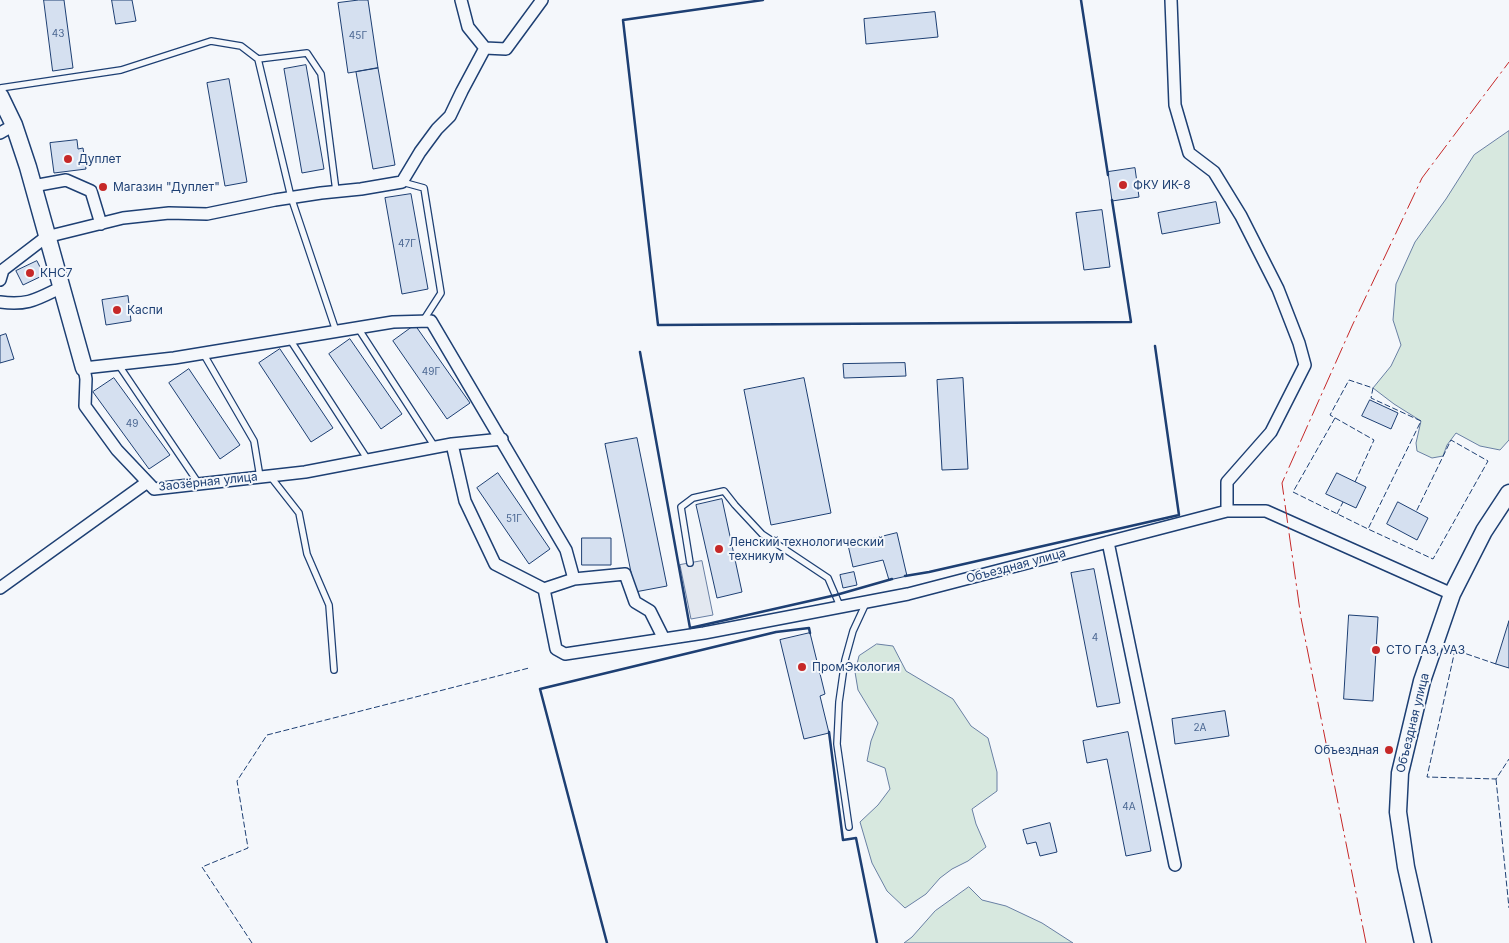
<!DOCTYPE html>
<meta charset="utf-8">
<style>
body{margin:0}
canvas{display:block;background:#f4f7fb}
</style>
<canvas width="1509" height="943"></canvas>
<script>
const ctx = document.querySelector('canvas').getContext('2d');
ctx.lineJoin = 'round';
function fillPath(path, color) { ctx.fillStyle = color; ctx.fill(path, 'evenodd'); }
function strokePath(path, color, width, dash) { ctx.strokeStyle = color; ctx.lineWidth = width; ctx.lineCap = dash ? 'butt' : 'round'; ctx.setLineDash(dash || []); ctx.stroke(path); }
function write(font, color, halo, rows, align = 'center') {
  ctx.font = font + ' Inter,sans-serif'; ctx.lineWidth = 4; ctx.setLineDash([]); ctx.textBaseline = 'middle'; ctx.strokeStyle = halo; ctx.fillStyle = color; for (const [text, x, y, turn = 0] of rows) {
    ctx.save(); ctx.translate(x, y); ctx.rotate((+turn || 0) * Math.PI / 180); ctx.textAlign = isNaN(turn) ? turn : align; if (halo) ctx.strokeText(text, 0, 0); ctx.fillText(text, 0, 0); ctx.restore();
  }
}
const green = new Path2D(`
 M1509 131V440L1500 450 1480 446 1456 433 1447 445 1443 456 1432 458 1417 451 1416 443 1421 421 1394 404 1373 388 1391 366 1401 345 1393 320 1396 284 1415 242 1446 199 1474 155Z
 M877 644 893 646 906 671 953 699 971 726 988 738 997 772V791L972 809 976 824 986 847 968 861 952 869 940 878 926 894 905 908 887 891 872 863 860 822 878 805 890 789 885 768 867 761 871 741 878 723 858 690 855 672 859 656Z
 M969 887 982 900 1006 906 1042 923 1073 943H904L912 937 935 911Z`);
fillPath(green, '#d7e8df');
strokePath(green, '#687fa3', 1);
const parking = new Path2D(`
 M702 561 713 615 691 619 680 565Z`);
fillPath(parking, '#e3e8f0');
strokePath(parking, '#687fa3', 1);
const building = new Path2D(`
 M44 0H64L73 68 53 71Z
 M112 0H132L136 21 116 24Z
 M359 0H368L378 68 348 73 338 3Z
 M935 12 938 37 866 44 864 19Z
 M306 65 324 169 302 173 284 69Z
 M378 68 395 165 373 169 356 72Z
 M229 79 247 182 225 186 207 83Z
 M77 140 78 149 83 148 86 169 54 173 50 143Z
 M1135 168 1139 197 1112 201 1108 172Z
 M411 194 428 289 402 294 385 198Z
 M1216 202 1220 223 1162 234 1158 213Z
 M1102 210 1110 267 1084 270 1076 213Z
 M37 261 44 275 23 285 16 271Z
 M128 296 131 321 106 325 102 300Z
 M415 325 470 403 447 419 393 341Z
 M6 334 14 359 0 363V336Z
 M350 339 402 414 381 429 329 354Z
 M280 349 333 428 311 442 259 363Z
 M905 363 906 376 844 378 843 364Z
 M189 369 240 445 220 459 169 383Z
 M114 378 170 455 149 469 93 392Z
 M804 378 831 513 771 525 744 390Z
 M963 378 968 469 942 470 937 380Z
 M1370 400 1398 413 1391 429 1362 416Z
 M637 438 667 586 635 592 605 444Z
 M498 473 550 549 529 564 477 488Z
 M1337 473 1366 487 1356 508 1326 494Z
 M722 499 742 592 717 598 696 505Z
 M1398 502 1428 518 1417 540 1387 524Z
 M897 533 907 576 889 580 883 560 853 567 848 545Z
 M582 538H611V565H582Z
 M1094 569 1120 703 1097 707 1071 573Z
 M854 572 857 585 843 588 840 575Z
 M1349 615 1378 617 1373 701 1344 699Z
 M1509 621V668L1496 664Z
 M810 633 825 694 820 696 829 733 804 739 780 640Z
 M1225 711 1229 736 1175 744 1172 719Z
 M1128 732 1151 851 1126 856 1107 759 1087 763 1083 741Z
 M1050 823 1057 852 1040 856 1036 842 1027 844 1023 830Z`);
fillPath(building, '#d5e0f0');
strokePath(building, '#1d3f73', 1);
const lane = new Path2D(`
 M258 59 307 53 321 74 336 191
 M0 88 121 70 211 41 241 46 258 59 291 197 336 331
 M402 182 424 188 441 293 423 321
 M358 328 435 447
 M289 338 368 460
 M203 353 254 441 260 477
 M118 364 199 484
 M270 476 299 513 307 554 329 605 334 670
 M690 563 681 507 693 498 724 491 735 505 762 534 828 578 840 606
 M849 827 837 744 839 702 845 660 853 631 866 603`);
const street = new Path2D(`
 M461 0 468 27 485 48
 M1171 0 1175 105 1189 153 1214 172 1241 216 1278 289 1299 343 1305 365 1271 432 1227 482V511
 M0 133 14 125
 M33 186 66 180 91 191 101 224
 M0 280 3 270 46 237 123 218 169 213 207 214 275 200 321 193 361 189 402 182 420 152 437 129 450 116 462 91 485 48 506 49 542 0
 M0 302C28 306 37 299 62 287
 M452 444 502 439
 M1108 542 1175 865
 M574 579 625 574 635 602 650 611 664 639
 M0 588 146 483
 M544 589 574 579 566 550 431 321 393 322 174 358 84 368 86 379 85 406 117 450 154 489 305 472 452 444 465 501 495 564 544 589 556 649 565 654 704 633 908 594 1227 511H1266L1452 594`);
const secondary = new Path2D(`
 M0 96 14 125 28 167 84 368
 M1423 943 1406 867 1398 812 1400 773 1422 681 1452 594 1484 531 1509 493`);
strokePath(lane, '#1d3f73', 8);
strokePath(street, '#1d3f73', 14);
strokePath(secondary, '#1d3f73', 19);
strokePath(lane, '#f4f7fb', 5.5);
strokePath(street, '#f4f7fb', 11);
strokePath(secondary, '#f4f7fb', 16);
strokePath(new Path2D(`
 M1335 418 1293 492 1368 529 1433 559 1488 461 1451 440 1416 512
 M1355 482 1374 440 1330 415 1349 380 1373 388 1371 398 1421 421 1368 529
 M1337 514 1343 502
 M1496 664 1455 650 1427 777 1496 779 1509 759
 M1496 779 1509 908
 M252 943 202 867 248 848 237 781 267 735 529 668`), '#1d3f73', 1, [6, 2.5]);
strokePath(new Path2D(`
 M763 0 623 20 658 325 1131 322 1112 200
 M1081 0 1108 175
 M640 352 690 628 836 595 892 579
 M905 576 929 572 1179 515 1155 346
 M829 732 843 840 856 838 877 943
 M607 943 540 689 776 632 809 628 810 633`), '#1d3f73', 2.5);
strokePath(new Path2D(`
 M1366 943 1301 618 1282 483 1352 326 1422 178 1509 62`), '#c62828', 1, [18, 4, 2.5, 4]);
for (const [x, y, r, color] of [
 [68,159,5,"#c62828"],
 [1123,185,5,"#c62828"],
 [103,187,5,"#c62828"],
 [30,273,5,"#c62828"],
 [117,310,5,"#c62828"],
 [719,549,5,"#c62828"],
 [1376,650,5,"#c62828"],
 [802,667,5,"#c62828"],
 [1389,750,5,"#c62828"]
]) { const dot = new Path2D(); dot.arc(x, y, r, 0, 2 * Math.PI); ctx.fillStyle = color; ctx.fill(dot); strokePath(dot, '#f4f7fb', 2); }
write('10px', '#4b6792', null, [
 ["43",58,34],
 ["45Г",358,36],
 ["47Г",407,244],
 ["49Г",431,372],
 ["49",132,424],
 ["51Г",514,519],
 ["4",1095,638],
 ["2А",1200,728],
 ["4А",1129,807]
]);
write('12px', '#1d3f73', '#f4f7fb', [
 ["Дуплет",78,159],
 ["ФКУ ИК-8",1133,185],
 ["Магазин \"Дуплет\"",113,187],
 ["КНС7",40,273],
 ["Каспи",127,310],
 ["Ленский технологический",729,542],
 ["техникум",729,556],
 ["СТО ГАЗ, УАЗ",1386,650],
 ["ПромЭкология",812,667],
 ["Объездная",1379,750,"right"]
], 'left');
write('12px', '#1d3f73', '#f4f7fb', [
 ["Заозёрная улица",208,482,-6],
 ["Объездная улица",1016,566,-15],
 ["Объездная улица",1413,723,-76]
]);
</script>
